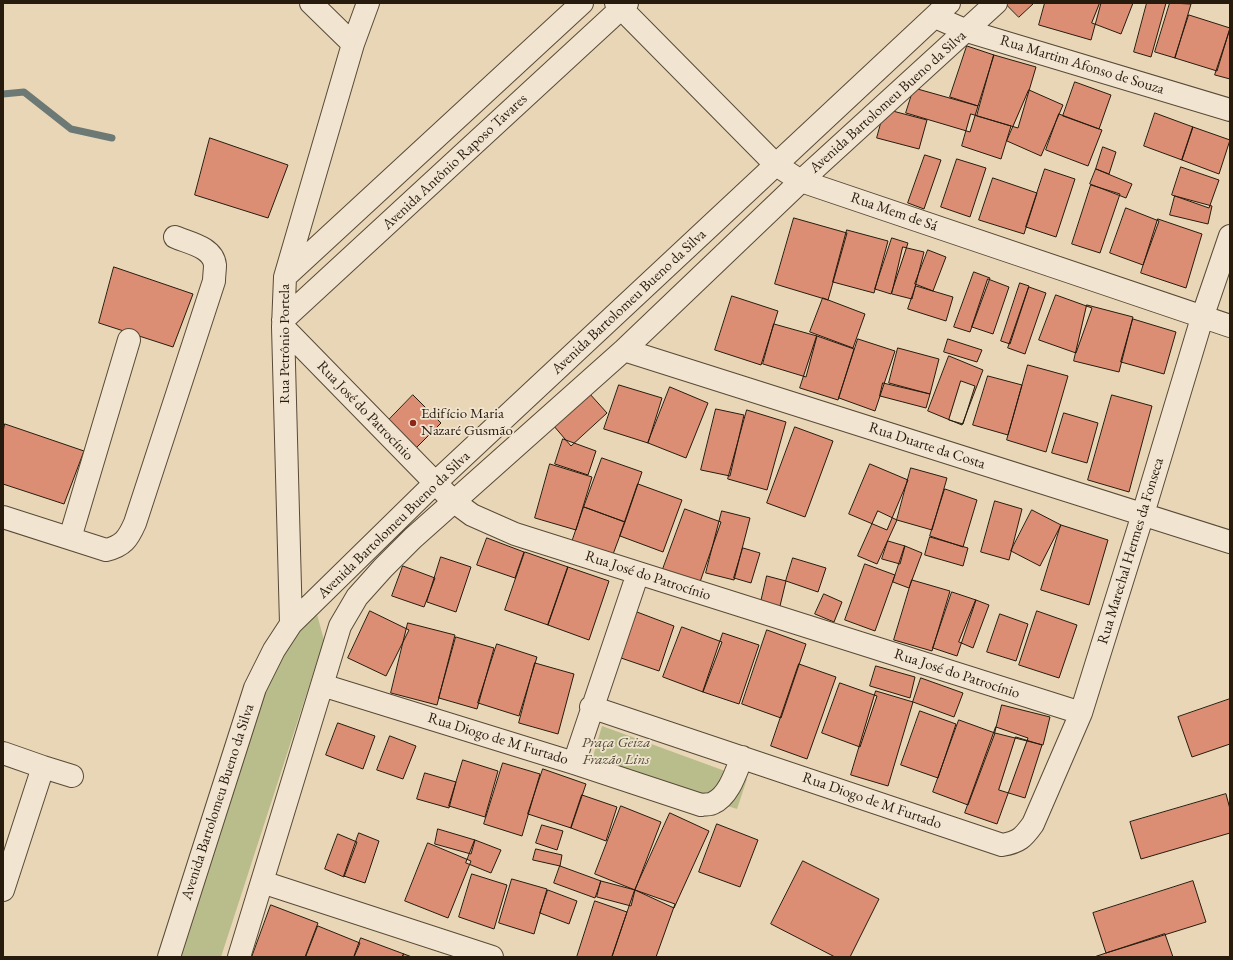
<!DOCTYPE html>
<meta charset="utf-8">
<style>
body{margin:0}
#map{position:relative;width:1233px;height:960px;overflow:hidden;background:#e9d6b6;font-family:"EB Garamond",serif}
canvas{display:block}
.frame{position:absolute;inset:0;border:4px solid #271b0e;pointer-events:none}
</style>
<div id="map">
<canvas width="1233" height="960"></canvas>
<div class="frame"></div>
</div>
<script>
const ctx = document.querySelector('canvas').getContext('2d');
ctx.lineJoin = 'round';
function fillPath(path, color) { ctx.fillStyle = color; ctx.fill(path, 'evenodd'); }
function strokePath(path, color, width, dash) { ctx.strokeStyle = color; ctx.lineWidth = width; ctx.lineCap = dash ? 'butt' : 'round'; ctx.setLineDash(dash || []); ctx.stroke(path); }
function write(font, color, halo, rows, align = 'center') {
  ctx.font = font + ' "EB Garamond",serif'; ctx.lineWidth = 3.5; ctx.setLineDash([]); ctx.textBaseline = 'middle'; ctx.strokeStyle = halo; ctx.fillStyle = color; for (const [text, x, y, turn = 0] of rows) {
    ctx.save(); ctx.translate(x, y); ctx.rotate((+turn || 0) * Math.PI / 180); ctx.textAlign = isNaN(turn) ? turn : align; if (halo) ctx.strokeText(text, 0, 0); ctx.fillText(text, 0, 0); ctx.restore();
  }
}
fillPath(new Path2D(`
 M315 607 324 640 221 957H173L267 668Z
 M602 726 747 779 737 809 591 763Z`), '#b9bd8c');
strokePath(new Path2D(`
 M3 94 24 92 71 129 112 138`), '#6d7974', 7);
const building = new Path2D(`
 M1005 3H1034L1019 17Z
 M1045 3H1101L1091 40 1039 25Z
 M1100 3H1133L1121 34 1092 23Z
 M1147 3H1166L1151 57 1134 52Z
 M1170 3 1191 4 1175 58 1155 52Z
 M1189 15 1230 28 1217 71 1175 58Z
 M1230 29V79L1215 75Z
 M967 46 994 55 978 106 950 97Z
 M994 55 1036 67 1018 128 977 116Z
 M1075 82 1111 95 1099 129 1063 116Z
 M914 88 978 106 970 132 906 113Z
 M1029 90 1063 105 1041 156 1007 141Z
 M885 109 927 120 919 149 877 138Z
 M1155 113 1193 127 1182 160 1144 146Z
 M971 114 1011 126 1001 159 962 146Z
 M1059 114 1102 130 1088 166 1046 150Z
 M1193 127 1230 140 1219 174 1182 160Z
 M210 138 288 165 268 218 195 195Z
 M1103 147 1116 152 1109 174 1096 169Z
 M925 155 941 160 924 209 908 203Z
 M957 159 986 168 970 217 941 207Z
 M1181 167 1219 180 1209 208 1172 195Z
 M1045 169 1075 179 1056 237 1026 227Z
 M1096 169 1132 184 1126 198 1090 184Z
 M993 178 1037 193 1024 234 979 220Z
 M1091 185 1120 194 1100 253 1072 244Z
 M1175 196 1212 206 1208 224 1170 215Z
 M1126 208 1159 221 1143 265 1110 253Z
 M794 218 847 233 828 300 775 284Z
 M1158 219 1202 234 1186 288 1141 273Z
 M847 230 888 241 874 293 833 282Z
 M892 238 908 243 891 294 875 289Z
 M903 247 924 252 912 299 892 294Z
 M928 250 946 257 933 291 915 284Z
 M114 267 193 294 173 347 99 323Z
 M974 272 990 278 970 332 954 327Z
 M988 279 1009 287 993 334 972 327Z
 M1020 283 1029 286 1010 344 1001 341Z
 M916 286 953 297 946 321 908 309Z
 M1029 287 1046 293 1025 354 1008 348Z
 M1056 295 1092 308 1076 353 1039 340Z
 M732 296 778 311 761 365 715 350Z
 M823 298 865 314 853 348 810 332Z
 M1087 305 1133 317 1119 372 1074 361Z
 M1133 319 1176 332 1164 374 1121 362Z
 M774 324 817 336 806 377 763 364Z
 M817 336 854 349 838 400 800 388Z
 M858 339 895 351 875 411 839 398Z
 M948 339 982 350 977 362 944 352Z
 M898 348 939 359 930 394 889 383Z
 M949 356 983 370 962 425 928 411Z
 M1028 365 1068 376 1046 452 1007 440Z
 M988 376 1022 385 1008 435 973 425Z
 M961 381 975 386 963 424 949 420Z
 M883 383 930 394 926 408 880 396Z
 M619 385 662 398 648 443 604 429Z
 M670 387 708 403 686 458 648 443Z
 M589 393 607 413 571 446 553 425Z
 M413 395 441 423 412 452 385 424Z
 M1112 395 1152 406 1129 492 1088 480Z
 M716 409 744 415 730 476 701 470Z
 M747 410 786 422 767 490 728 479Z
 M1064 413 1098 423 1087 463 1052 453Z
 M5 424 84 451 64 504 3 484V432Z
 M795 427 833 441 805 517 767 503Z
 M563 439 596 451 588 475 555 464Z
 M602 458 642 472 625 522 584 507Z
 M550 464 592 477 576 530 535 518Z
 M870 464 908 480 887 530 849 514Z
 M911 468 947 478 932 530 897 520Z
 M638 484 682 500 663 552 620 536Z
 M945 489 977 500 963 547 930 536Z
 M995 501 1022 509 1009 560 981 552Z
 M584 507 625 522 612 557 572 542Z
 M685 509 721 522 700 582 663 569Z
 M1032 510 1061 525 1040 566 1011 551Z
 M722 511 750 518 734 580 706 573Z
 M878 511 897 520 877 564 858 556Z
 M1061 525 1108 540 1089 605 1041 590Z
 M930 537 968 548 963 566 925 555Z
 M487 538 524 552 515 578 477 565Z
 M888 541 905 546 900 564 882 559Z
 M905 546 922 553 909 588 893 582Z
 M743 548 760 553 751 583 734 578Z
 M525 552 568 567 548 625 505 610Z
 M441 557 471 567 456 612 427 602Z
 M793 558 826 568 818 592 786 581Z
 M865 564 895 575 875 631 845 620Z
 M403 566 435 578 424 607 392 596Z
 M568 567 609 581 589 640 548 625Z
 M767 576 786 581 780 606 761 602Z
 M912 580 950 591 932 651 894 640Z
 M952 592 976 600 957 656 933 648Z
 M824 594 842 602 834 622 815 614Z
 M976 600 989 605 973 648 959 642Z
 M370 611 409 630 386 676 348 658Z
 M1037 611 1077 625 1059 678 1019 665Z
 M637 612 674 626 659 671 621 658Z
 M1000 614 1028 624 1016 661 987 652Z
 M408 623 455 635 437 705 391 693Z
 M682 627 722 642 703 692 663 677Z
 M767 630 806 644 781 718 742 704Z
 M723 633 759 645 739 704 703 692Z
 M456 637 494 648 477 709 439 698Z
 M497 644 537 657 519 716 478 703Z
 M535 663 574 674 558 734 519 723Z
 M799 664 836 677 807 759 771 746Z
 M876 666 915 677 910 698 870 686Z
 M921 678 963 693 954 717 913 702Z
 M840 683 877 696 860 747 822 733Z
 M876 691 913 702 888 786 851 775Z
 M1230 699V744L1192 757 1178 717Z
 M1002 705 1050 717 1043 745 995 733Z
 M920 711 956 724 938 778 901 765Z
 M959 720 995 733 968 805 933 792Z
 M338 723 375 736 363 769 326 755Z
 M996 727 1028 738 997 824 965 813Z
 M390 736 416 746 403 779 377 770Z
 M1016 737 1042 745 1025 798 999 790Z
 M463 760 498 771 485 817 449 806Z
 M503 763 540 774 522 836 484 824Z
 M543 769 586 784 571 828 528 814Z
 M425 773 456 782 449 808 417 799Z
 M1226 794 1230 809V833L1141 859 1130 822Z
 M582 795 617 807 606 841 571 828Z
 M621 806 661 822 635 890 595 874Z
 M670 813 709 831 674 908 635 890Z
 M717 824 758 840 740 887 699 872Z
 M542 825 563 831 557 850 536 843Z
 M438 829 475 840 471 854 435 844Z
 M359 833 379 841 365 883 344 876Z
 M338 834 357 842 344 877 325 869Z
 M475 840 501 850 491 873 466 863Z
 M428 843 471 861 448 918 405 901Z
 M536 849 562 855 560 866 533 860Z
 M803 861 879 899 850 957H835L771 924Z
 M560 866 601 881 595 898 554 883Z
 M472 874 507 885 494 929 459 917Z
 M512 879 547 889 534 934 499 923Z
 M601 881 635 890 631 906 597 897Z
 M1193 881 1206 922 1106 953 1093 913Z
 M548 890 577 901 569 924 540 913Z
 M635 890 675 904 656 957H612Z
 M595 901 627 912 612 957H577Z
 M271 905 318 923 305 957H252Z
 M318 926 360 943 354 957H306Z
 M1165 934 1173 957H1094L1106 953Z
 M361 938 404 954 402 957H354Z
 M404 954 412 957H402Z`);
fillPath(building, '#db8e74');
strokePath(building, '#271b0e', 1);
const minor = new Path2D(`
 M311 3 353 44
 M616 3 776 165 801 181 1230 326
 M935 17 967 31 1230 110
 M285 277 582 3
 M283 320 627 3
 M283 327 453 501 472 515 515 534 1081 713
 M624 350 1230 542
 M3 517 106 550C123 546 128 539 135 523L214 281C214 276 215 270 215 265 213 247 189 243 175 237
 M70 538 129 340
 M291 624 283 327 285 277 353 44 368 3
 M322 685 574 763 701 805C704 804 710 805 713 803 729 796 736 772 742 757
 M591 707 1002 845C1019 842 1023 838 1033 824L1081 713 1143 514 1202 318 1230 236
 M3 753 43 767 72 776
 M574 763 638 573
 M262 882 492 957
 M3 890 43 767
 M169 957 255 688 274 650 291 624 435 483 949 3
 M239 957 340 626 357 597 383 568 413 538 624 350 801 181 996 3`);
strokePath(minor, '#584a38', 24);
strokePath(minor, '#f1e4d0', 22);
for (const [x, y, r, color] of [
 [413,423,4,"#8f2418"]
]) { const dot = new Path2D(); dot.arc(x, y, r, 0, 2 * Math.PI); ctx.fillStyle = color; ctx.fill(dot); strokePath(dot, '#f1e4d0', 1.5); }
write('15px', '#271b0e', '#f1e4d0', [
 ["Rua Martim Afonso de Souza",1082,65,17],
 ["Avenida Bartolomeu Bueno da Silva",888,102,-42],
 ["Avenida Antônio Raposo Tavares",455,162,-43],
 ["Rua Mem de Sá",894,212,19],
 ["Avenida Bartolomeu Bueno da Silva",629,302,-43],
 ["Rua Petrônio Portela",285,344,-90],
 ["Rua José do Patrocínio",365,411,46],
 ["Rua Duarte da Costa",927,446,18],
 ["Avenida Bartolomeu Bueno da Silva",394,525,-44],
 ["Rua Marechal Hermes da Fonseca",1131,551,-73],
 ["Rua José do Patrocínio",648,576,18],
 ["Rua José do Patrocínio",957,674,18],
 ["Rua Diogo de M Furtado",498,739,17],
 ["Rua Diogo de M Furtado",872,801,19],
 ["Avenida Bartolomeu Bueno da Silva",218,802,-72]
]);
write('15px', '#271b0e', '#f1e4d0', [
 ["Edifício Maria",421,414],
 ["Nazaré Gusmão",421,431]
], 'left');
write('italic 15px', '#534c34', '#f1e4d0', [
 ["Praça Geiza",616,743],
 ["Frazão Lins",616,760]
]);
</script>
